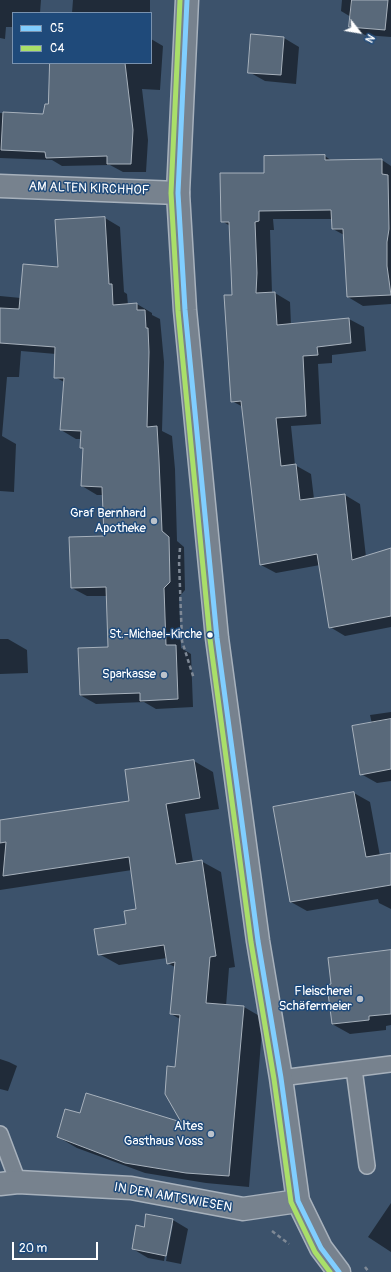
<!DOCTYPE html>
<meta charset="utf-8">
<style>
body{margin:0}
#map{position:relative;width:391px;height:1272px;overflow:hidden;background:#3c526b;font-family:Pangolin,sans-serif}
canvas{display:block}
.legend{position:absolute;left:12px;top:12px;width:140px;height:52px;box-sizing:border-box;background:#1f4a7a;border:1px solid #7992af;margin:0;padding:5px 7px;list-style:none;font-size:12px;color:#fff}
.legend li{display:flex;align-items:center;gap:8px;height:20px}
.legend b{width:20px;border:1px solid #7992af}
.north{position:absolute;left:339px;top:12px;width:40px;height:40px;-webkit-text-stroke:3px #1f4a7a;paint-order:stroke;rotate:121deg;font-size:11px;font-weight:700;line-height:16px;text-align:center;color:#fff}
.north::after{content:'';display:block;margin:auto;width:14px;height:18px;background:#fff;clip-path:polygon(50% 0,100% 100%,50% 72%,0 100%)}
.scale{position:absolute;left:12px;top:1242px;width:86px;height:18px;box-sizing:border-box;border:2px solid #fff;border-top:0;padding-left:5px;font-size:12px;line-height:14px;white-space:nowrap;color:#fff;-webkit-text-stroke:3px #1f4a7a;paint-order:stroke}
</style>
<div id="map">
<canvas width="391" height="1272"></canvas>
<ul class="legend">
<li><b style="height:5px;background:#80ceff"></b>C5</li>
<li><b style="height:5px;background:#a9df69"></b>C4</li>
</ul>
<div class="north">N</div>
<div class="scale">20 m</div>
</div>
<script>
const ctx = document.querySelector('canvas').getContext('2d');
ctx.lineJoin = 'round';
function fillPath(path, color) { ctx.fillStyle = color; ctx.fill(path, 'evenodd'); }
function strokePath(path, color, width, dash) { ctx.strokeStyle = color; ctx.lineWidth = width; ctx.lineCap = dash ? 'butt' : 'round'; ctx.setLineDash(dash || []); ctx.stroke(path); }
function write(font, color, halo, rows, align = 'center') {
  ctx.font = font + ' Pangolin,sans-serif'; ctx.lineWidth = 3; ctx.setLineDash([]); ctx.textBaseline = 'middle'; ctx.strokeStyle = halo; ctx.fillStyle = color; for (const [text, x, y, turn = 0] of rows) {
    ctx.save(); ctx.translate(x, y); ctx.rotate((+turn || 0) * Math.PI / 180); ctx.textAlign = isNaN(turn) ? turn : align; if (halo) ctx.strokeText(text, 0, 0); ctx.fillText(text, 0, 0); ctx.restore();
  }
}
fillPath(new Path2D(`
 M0 0H41L40 13H13V27H6L5 39 0 38Z
 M73 0H150V13H72Z
 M342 0H391V37L365 35 350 26 351 17 341 11Z
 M284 38 299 47 296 84 265 81 249 72Z
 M151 39 163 46 160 90 142 89 148 140 146 172H123L110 165 62 166 52 160 0 158V113L44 115 49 105 51 63H151Z
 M325 156 332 161 382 160 391 166V304L363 306 348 297 344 235 333 229V219H273L274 230H270L272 293H275L290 302 291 325 349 319 364 327 366 351 332 355V363L318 364 321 424 291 426 295 465 311 474 314 499 345 495 360 504 366 557 391 549V627L345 636 330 627 320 565 276 573 261 565 243 407 232 401 233 296 230 226 222 221 265 174Z
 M105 218 120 227 124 292 127 294 128 305 137 304 152 313V315L160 319 164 362 162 431 172 436 175 469 177 541 184 547 185 590 179 597 181 648 191 654 193 707 156 709 144 702 96 704 80 695 109 648 107 596H87L72 588 105 537 104 495H97L82 486 84 448 82 439H76L61 430 64 382 55 377 56 354 21 351 19 377H7L2 436 16 444 14 492 0 491V296L21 298 60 268Z
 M0 639H8L27 650 28 673 0 674Z
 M391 712V781L377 783 361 774 372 724 370 715Z
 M194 761 213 772 219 809 185 814 193 862 201 861 221 872 235 967 229 968 226 1006 244 1007 263 1018 249 1187 206 1183 145 1173 77 1148 58 1137 81 1114 184 1123 176 1068 180 1019 171 1014 175 967 167 963V958L119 965 99 954 127 925 137 910 132 870 0 890V821L130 801Z
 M354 793 370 802 380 856 391 854V909L379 903 378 899 307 911 291 902 274 808Z
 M391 951V1025L386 1026V1030L350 1034 332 1024V985Z
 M0 1059 9 1062 17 1066 8 1091 0 1089Z
 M391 1203V1252L368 1237Z
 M173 1220 188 1229 181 1264 166 1261 173 1224H171L164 1261 148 1258 133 1249Z`), '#0007');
const building = new Path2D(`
 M352 0H388L385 30 349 27Z
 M251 34 284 37 281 75 248 73Z
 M50 63H125L133 130 131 164H107V156L46 158 45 152 1 150 3 112 43 114 45 104H48Z
 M325 155V160L382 159V174L388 175 389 229 387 242V266L391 295 347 297 343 229H332L331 210 259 211V221L255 222 257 273 256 293 275 292 277 325 349 318 351 343 317 347 318 355 303 356 306 416 276 418 281 466 296 464 300 500 345 494 352 560 391 548V616L329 628 317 554 260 565 241 401 231 402 224 295H232L229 222H221L220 173H264V156Z
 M105 217 109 284H112L113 305 137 303V310H145L146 328H148L149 352 147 427 157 426 159 460 162 531 169 537 170 582 164 588 166 645H176L178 699 140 701V693L80 695 78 648 108 647 106 587 71 588 69 537 104 536 102 487 81 486 83 448H80L81 431 60 430 64 378H54L55 347 0 343V308L19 309 23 264 58 267 55 220Z
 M391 719V769L360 775 352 726Z
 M194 760 200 798 166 804 176 864 202 860 216 956 210 957 206 1003 244 1006 229 1176 186 1173 125 1163 57 1137 65 1109 80 1113 86 1093 181 1122 165 1094 167 1066 175 1067 180 1015 170 1014 175 962 167 964 164 945 98 955 94 929 126 924 124 911 136 909 129 857 3 876 6 842 0 843V820L129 801 125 770Z
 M354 792 366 857 391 853V885L290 902 273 807Z
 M391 950V1014L369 1016V1020L332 1024 327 985 331 984 328 958Z
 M146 1214 173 1219 166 1256 132 1249 136 1225 144 1227Z`);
fillPath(building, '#59697a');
strokePath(building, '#a7b1bc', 1);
const service = new Path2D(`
 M354 1069 367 1166
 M281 1078 391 1064
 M0 1134 18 1182`);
const minor = new Path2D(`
 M0 186 178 193`);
const tertiary = new Path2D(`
 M0 1184 18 1182 131 1188 243 1209 298 1201`);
const secondary = new Path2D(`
 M187 0 178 193 185 310 217 638 258 941 281 1078 298 1201 321 1248 339 1272`);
strokePath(service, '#a7b1bc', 18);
strokePath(minor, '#a7b1bc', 25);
strokePath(tertiary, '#a7b1bc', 25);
strokePath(secondary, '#a7b1bc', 25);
strokePath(new Path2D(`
 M180 548 179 561 182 641 194 679
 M272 1231 289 1244
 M365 1267 369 1272`), '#7f8996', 2.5, [4, 3]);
strokePath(service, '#77828e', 15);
strokePath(minor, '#77828e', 22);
strokePath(tertiary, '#77828e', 22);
strokePath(secondary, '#77828e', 22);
strokePath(new Path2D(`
 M187 0 178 193 185 310 217 638 258 941 281 1078 298 1201 321 1248 339 1272`), '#80ceff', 5);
strokePath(new Path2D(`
 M180 0 171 193 178 311 210 639 251 942 274 1079 291 1202 315 1252 330 1272`), '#a9df69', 5);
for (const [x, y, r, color] of [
 [154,521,4,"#bbc2cb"],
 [210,635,3.5,"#fff"],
 [164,675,4,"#bbc2cb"],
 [360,999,4,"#bbc2cb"],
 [211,1134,4,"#bbc2cb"]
]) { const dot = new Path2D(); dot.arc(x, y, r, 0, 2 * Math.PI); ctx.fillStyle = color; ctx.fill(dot); strokePath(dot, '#1f4a7a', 1.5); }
write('12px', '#fff', '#1f4a7a', [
 ["St.-Michael-Kirche",202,635]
], 'right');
write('13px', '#fff', '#1f4a7a', [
 ["AM ALTEN KIRCHHOF",89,189,2],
 ["IN DEN AMTSWIESEN",173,1198,10]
]);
write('13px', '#fff', '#1f4a7a', [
 ["Graf Bernhard",146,514],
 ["Apotheke",146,529],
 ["Sparkasse",156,675],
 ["Fleischerei",352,992],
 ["Schäfermeier",352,1007],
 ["Altes",203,1127],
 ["Gasthaus Voss",203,1142]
], 'right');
</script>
